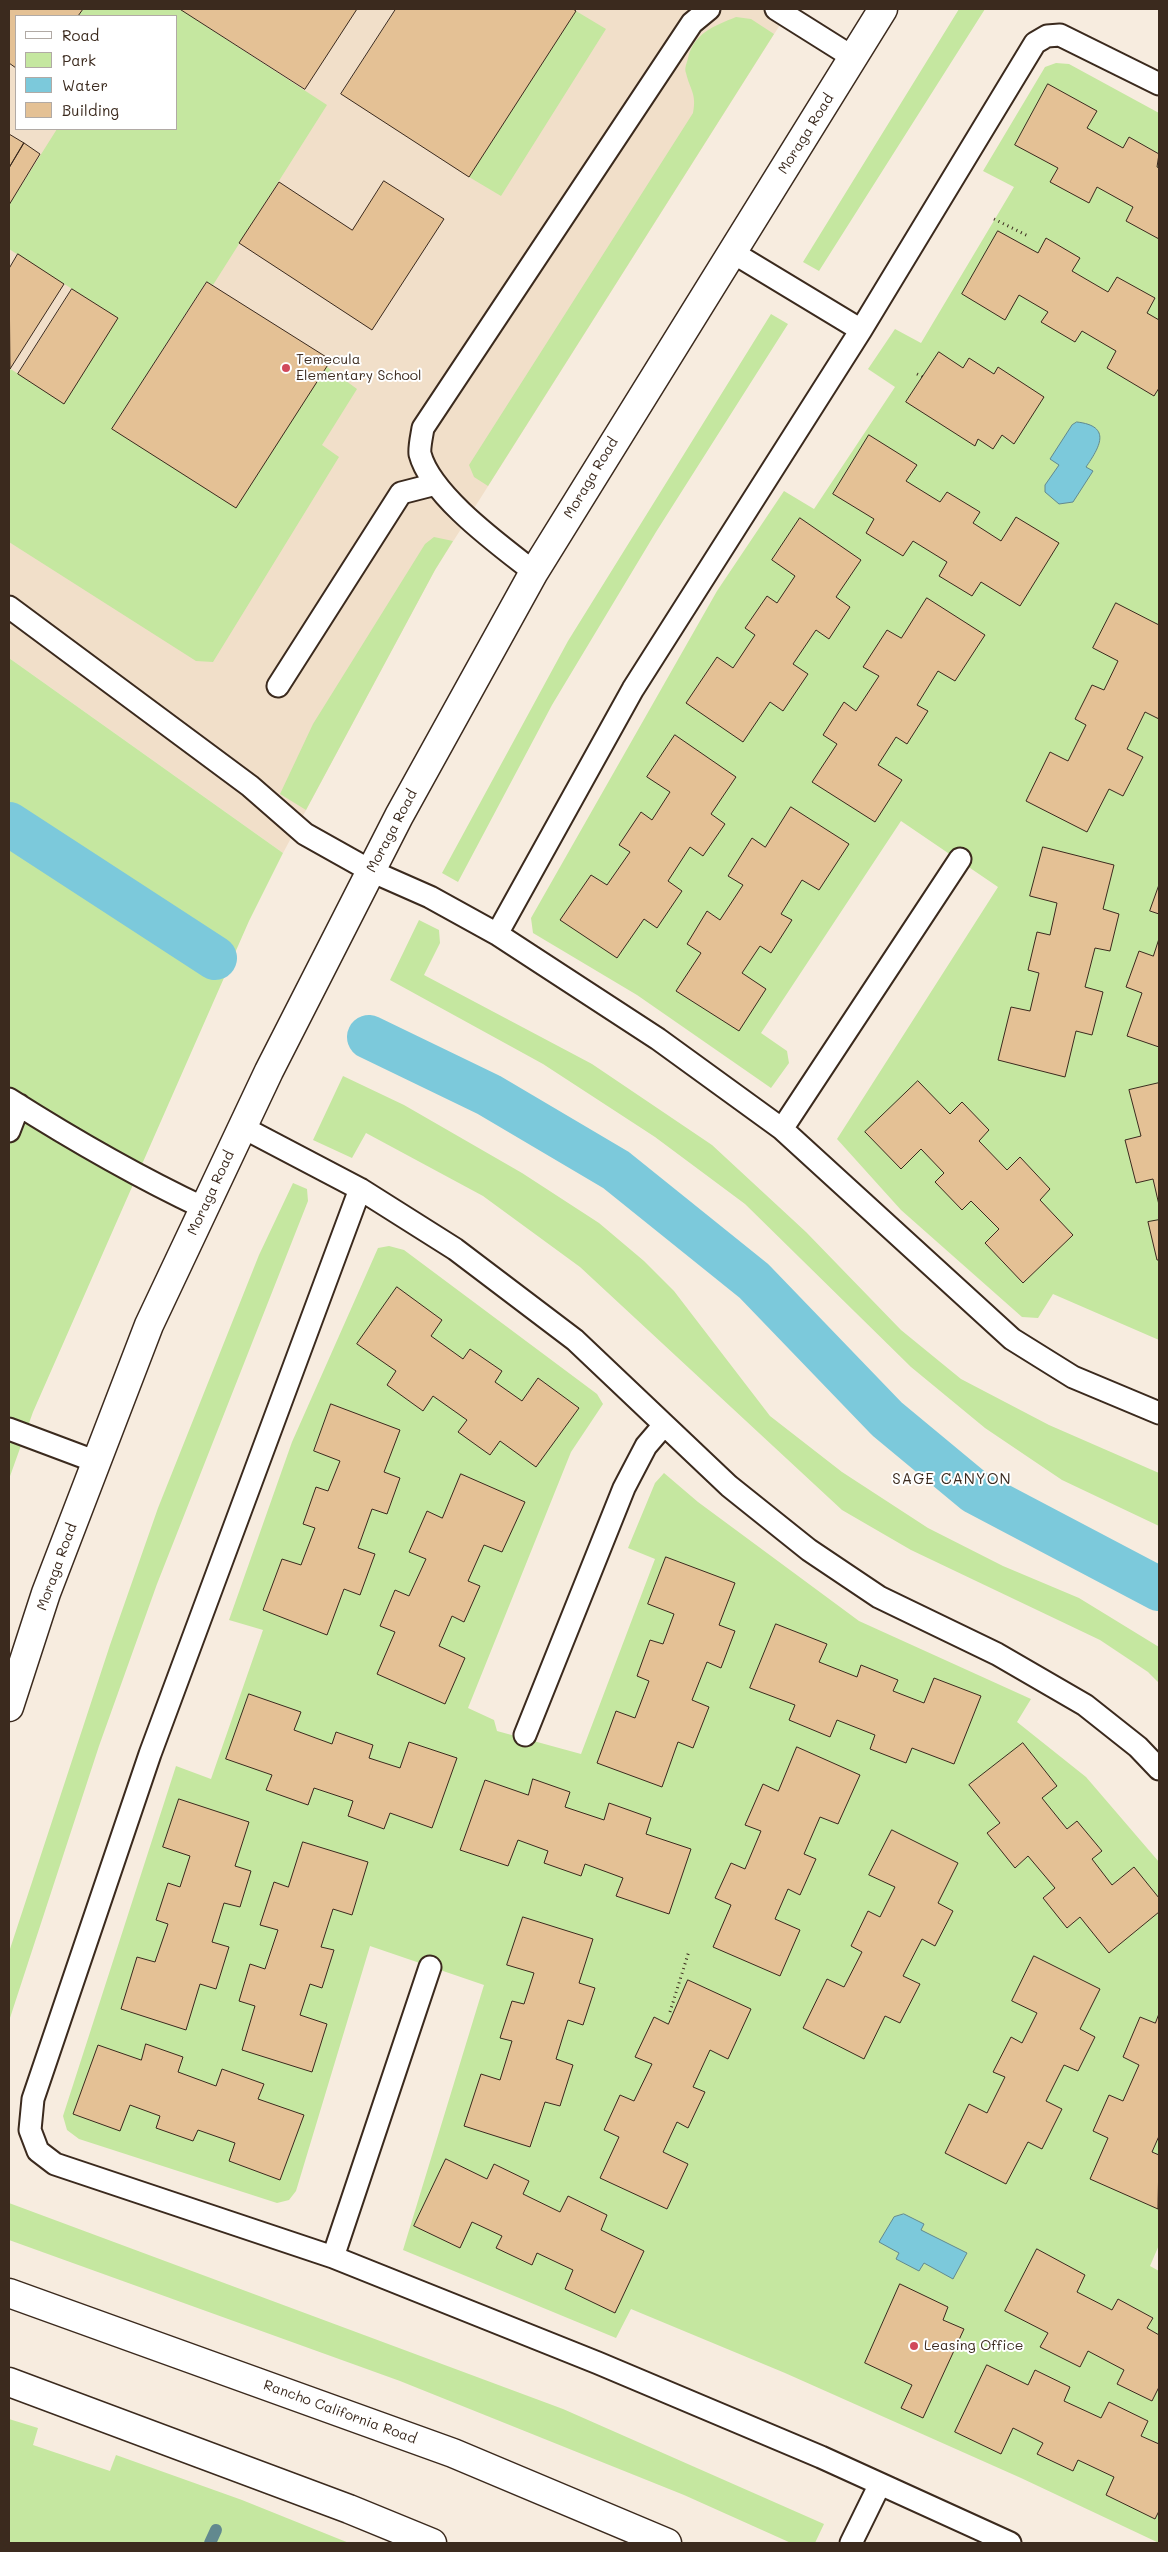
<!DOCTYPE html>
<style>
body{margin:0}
#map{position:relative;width:1168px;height:2552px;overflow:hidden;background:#f7ecdf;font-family:Mali,sans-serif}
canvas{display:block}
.frame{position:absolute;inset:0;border:10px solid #3b2a1e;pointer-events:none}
.legend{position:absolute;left:15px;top:15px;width:162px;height:115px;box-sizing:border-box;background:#fff;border:1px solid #b1aaa5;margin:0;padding:6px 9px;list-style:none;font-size:15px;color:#3b2a1e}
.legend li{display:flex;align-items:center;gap:10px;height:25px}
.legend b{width:25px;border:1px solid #b1aaa5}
</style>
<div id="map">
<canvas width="1168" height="2552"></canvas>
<div class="frame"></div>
<ul class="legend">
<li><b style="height:6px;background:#fff"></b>Road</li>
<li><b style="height:14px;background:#c5e7a0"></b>Park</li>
<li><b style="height:14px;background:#7cc9db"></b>Water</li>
<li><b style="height:14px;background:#e4c195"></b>Building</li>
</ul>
</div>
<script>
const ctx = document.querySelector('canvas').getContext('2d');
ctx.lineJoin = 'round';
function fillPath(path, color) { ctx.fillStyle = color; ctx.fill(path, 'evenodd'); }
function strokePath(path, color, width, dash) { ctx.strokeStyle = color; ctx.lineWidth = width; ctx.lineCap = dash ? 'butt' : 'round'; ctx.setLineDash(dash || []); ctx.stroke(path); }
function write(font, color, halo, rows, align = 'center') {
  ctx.font = font + ' Mali,sans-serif'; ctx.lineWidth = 4; ctx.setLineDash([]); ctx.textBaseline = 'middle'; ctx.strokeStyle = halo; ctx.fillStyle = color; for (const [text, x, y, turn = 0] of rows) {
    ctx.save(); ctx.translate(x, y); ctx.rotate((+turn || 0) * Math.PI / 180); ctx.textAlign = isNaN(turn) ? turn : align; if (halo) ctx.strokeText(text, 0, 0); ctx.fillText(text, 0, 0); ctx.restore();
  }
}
fillPath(new Path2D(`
 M9 9H790L435 570 283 853 9 658ZM16 16H176V129H16Z`), '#f1dfc9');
fillPath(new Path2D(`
 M83 9H180L327 105 213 285 206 282 112 429 327 367 357 389 322 445 339 457 213 662 196 661 9 542V368L64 403 118 318 9 249V205L57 129H176V16H78Z
 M959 9H985L819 271 803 262Z
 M576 11 606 29 501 196 469 177Z
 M736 17 751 19 774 34 488 486 474 477 469 465 693 113C697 94 690 90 686 73 684 68 687 63 688 58 694 33 714 26 736 17Z
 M1056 63 1069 64 1159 113V1340L1053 1294 1038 1318 1022 1317 901 1210 837 1139 998 887 901 821 761 1033 787 1051 789 1063 771 1088 637 995 533 933 531 918 717 591 784 491 814 509 895 387 868 369 895 329 921 343 1014 187 983 171 1045 67Z
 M771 314 788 324 656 532 552 705 458 882 442 873 568 641Z
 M434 537 453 541 435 570 306 810 280 794 313 724 425 544Z
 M9 658 283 853 249 921 33 1412 9 1479Z
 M419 920 439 930 440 943 424 975 592 1064 712 1145 806 1232 901 1330 961 1379 1049 1425 1159 1473V1526L1062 1480 985 1428 911 1367 745 1204 655 1137 543 1064 390 980Z
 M343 1076 404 1105 522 1173 599 1223 644 1261 674 1291 770 1416 842 1472 928 1528 1003 1566 1079 1598 1159 1647V1683L1148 1672 1100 1640 911 1550 842 1510 580 1267 483 1196 366 1133 352 1158 313 1140Z
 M293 1183 307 1189 308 1201 157 1584 99 1746 9 2021V1952L110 1645 158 1508 259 1255Z
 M389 1246 404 1250 597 1394 603 1404 571 1452 468 1708 494 1720 497 1731 581 1754 655 1559 628 1548 655 1483 664 1473 698 1502 859 1621 1031 1699 1017 1722 1086 1777 1159 1862V2245L1150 2266 1159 2271V2543L1021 2478 785 2373 631 2309 616 2338 403 2250 484 1985 370 1946 296 2191 289 2200 277 2203 79 2139 67 2130 63 2116 176 1766 211 1779 263 1630 229 1620 292 1442 378 1248Z
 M9 2203 563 2409 824 2524 815 2543H791L684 2495 400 2381 9 2240Z
 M9 2419 38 2428 33 2445 110 2471 116 2455 242 2500 349 2543H9Z`), '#c5e7a0');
const water = new Path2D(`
 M1077 422C1113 426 1099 448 1086 467L1093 471 1073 502 1059 504 1045 492V485L1059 465 1050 459 1072 425Z
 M904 2214 924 2224 921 2230 967 2253 953 2279 924 2263 919 2271 896 2259 899 2253 879 2242 894 2217Z`);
fillPath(water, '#7cc9db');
strokePath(water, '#62898f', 1);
strokePath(new Path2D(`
 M210 2543 216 2530`), '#62898f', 12);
strokePath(new Path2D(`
 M9 824 215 958
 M369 1037 489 1095 616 1170 754 1281 887 1419 975 1492 1159 1589`), '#7cc9db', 44);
const building = new Path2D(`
 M9 9H83L78 16H16V68L9 63Z
 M180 9H357L305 89Z
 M396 9H573L576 11 469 177 341 94Z
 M1048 84 1097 111 1087 128 1123 148 1129 137 1159 154 1157 167 1159 168V239L1126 221 1133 207 1097 187 1089 203 1050 182 1058 168 1015 145Z
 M9 134 24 143 9 168Z
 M24 143 40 154 9 205V168Z
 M384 181 444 219 372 330 239 243 279 182 352 230Z
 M998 231 1038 253 1046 238 1080 258 1072 271 1108 292 1117 277 1155 298 1147 313 1159 320V388L1154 396 1107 368 1116 351 1082 331 1075 342 1041 322 1048 312 1019 295 1005 320 962 294Z
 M18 254 64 284 10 369 9 269Z
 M207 282 331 360 236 508 112 429Z
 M72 289 118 318 64 404 18 374Z
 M939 352 963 368 969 358 994 374 998 367 1044 397 1014 444 1002 435 993 449 978 439 975 446 906 402Z
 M869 435 917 465 906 481 940 502 947 492 980 512 973 523 1001 541 1016 517 1059 543 1020 606 981 582 972 596 939 576 947 562 913 541 903 556 866 533 874 519 833 494Z
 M800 518 861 560 836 597 850 607 829 639 816 630 793 664 808 674 783 711 770 702 743 742 686 703 717 657 733 668 755 635 745 628 767 596 777 603 795 576 772 560Z
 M927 598 985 635 955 681 938 671 917 705 928 711 907 744 896 737 878 765 902 780 875 822 812 782 837 744 823 735 844 702 856 711 879 676 863 667 887 630 901 638Z
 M1116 603 1159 625V719L1145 712 1127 749 1143 757 1123 796 1109 789 1087 832 1026 801 1050 752 1068 761 1086 725 1075 719 1092 685 1104 690 1118 661 1093 648Z
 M675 735 736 777 711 814 725 824 703 856 690 847 668 881 682 891 657 928 644 919 617 958 560 920 591 875 607 885 630 852 619 845 641 812 652 820 670 792 647 777Z
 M791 807 849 844 819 890 802 880 781 914 792 920 771 953 760 946 742 973 766 989 739 1031 676 991 701 953 687 944 707 911 720 920 743 885 728 876 752 838 765 847Z
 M1043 847 1114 865 1103 909 1119 914 1110 951 1095 948 1085 987 1103 992 1092 1035 1076 1031 1065 1077 998 1060 1011 1007 1030 1011 1039 973 1028 970 1037 932 1050 935 1057 903 1030 896Z
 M1159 885V914L1150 911Z
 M1159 939V1047L1127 1036 1142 993 1126 987 1139 951 1153 956Z
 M918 1081 950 1114 962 1102 989 1130 979 1141 1007 1170 1020 1157 1050 1189 1040 1200 1073 1235 1023 1283 985 1243 999 1229 971 1201 962 1210 935 1182 944 1173 921 1149 901 1169 865 1132Z
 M1159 1083V1205L1153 1179 1136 1183 1125 1140 1141 1136 1129 1090Z
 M1159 1220V1260H1157L1148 1222Z
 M397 1287 442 1320 431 1336 463 1359 470 1349 502 1371 495 1382 522 1401 538 1378 579 1408 536 1467 500 1441 490 1455 458 1432 467 1420 433 1396 423 1411 387 1385 396 1371 357 1344Z
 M331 1404 400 1430 384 1472 400 1478 387 1514 372 1509 358 1548 375 1554 360 1595 344 1589 327 1635 263 1610 282 1559 301 1565 315 1528 303 1524 316 1487 328 1491 340 1461 314 1451Z
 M461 1474 525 1502 502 1552 484 1545 468 1581 480 1586 464 1622 452 1616 439 1646 465 1658 445 1704 377 1674 395 1632 380 1626 395 1590 409 1596 426 1559 409 1552 427 1511 442 1518Z
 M666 1557 735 1583 719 1625 735 1631 721 1668 707 1662 692 1700 709 1707 693 1748 678 1742 662 1787 597 1763 616 1711 635 1718 649 1681 637 1676 650 1640 663 1644 674 1614 648 1604Z
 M776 1624 827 1644 819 1662 857 1677 861 1665 898 1680 893 1691 924 1703 934 1678 981 1696 954 1764 912 1748 906 1763 870 1749 875 1735 837 1720 830 1737 789 1720 795 1705 750 1688Z
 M249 1694 301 1712 294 1730 332 1744 336 1732 373 1745 369 1758 400 1768 409 1742 457 1758 432 1828 390 1813 384 1829 348 1816 353 1801 314 1788 308 1805 266 1790 272 1775 226 1759Z
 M1023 1743 1057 1786 1042 1798 1067 1829 1077 1821 1102 1851 1092 1859 1112 1885 1134 1867 1159 1898V1912L1109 1953 1080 1917 1067 1928 1043 1898 1055 1888 1028 1856 1015 1868 987 1833 1000 1823 969 1785Z
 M797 1747 860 1775 838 1824 820 1817 804 1854 816 1859 800 1895 788 1889 775 1919 800 1930 780 1976 713 1947 731 1905 715 1898 731 1863 745 1869 761 1831 745 1825 763 1784 778 1791Z
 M533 1779 570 1792 565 1807 604 1820 609 1803 651 1818 646 1834 691 1849 669 1914 616 1896 623 1878 585 1864 581 1876 544 1863 548 1851 518 1840 508 1866 460 1850 485 1780 528 1795Z
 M179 1799 249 1822 235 1866 251 1871 240 1907 224 1903 212 1942 229 1947 216 1989 200 1984 186 2030 121 2009 137 1957 155 1962 168 1924 156 1920 168 1883 180 1887 190 1856 163 1847Z
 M892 1830 958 1863 938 1903 953 1911 935 1946 922 1939 903 1976 920 1984 900 2023 885 2016 864 2059 803 2028 827 1979 844 1987 862 1952 851 1946 868 1911 880 1917 895 1887 869 1875Z
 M303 1842 368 1862 352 1915 333 1909 321 1947 334 1950 322 1988 310 1984 300 2015 327 2024 312 2072 242 2050 255 2006 239 2001 250 1964 265 1969 278 1930 260 1925 274 1882 288 1887Z
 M523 1917 593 1939 579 1983 595 1988 583 2025 568 2020 556 2059 573 2065 560 2106 545 2102 530 2147 464 2126 481 2074 500 2080 512 2041 500 2038 512 2001 524 2004 534 1973 507 1965Z
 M1034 1956 1100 1989 1080 2029 1095 2037 1078 2071 1064 2065 1046 2101 1062 2109 1042 2149 1028 2142 1006 2184 945 2153 969 2104 987 2113 1005 2077 993 2072 1011 2037 1022 2043 1037 2013 1012 2001Z
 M688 1980 751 2009 728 2059 710 2050 693 2087 705 2092 688 2128 677 2122 663 2152 688 2164 667 2209 600 2178 619 2137 604 2130 620 2095 634 2101 652 2064 635 2057 654 2017 668 2024Z
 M1159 2014V2136L1152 2152 1159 2155 1158 2209 1090 2179 1108 2138 1093 2131 1109 2095 1123 2101 1139 2065 1123 2057 1140 2017 1155 2023Z
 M146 2044 183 2057 178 2072 216 2086 222 2069 264 2084 258 2099 304 2115 280 2180 229 2161 235 2143 198 2130 193 2141 156 2128 160 2116 130 2105 120 2131 73 2114 98 2045 141 2060Z
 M446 2159 487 2179 494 2164 529 2181 523 2194 560 2212 568 2196 607 2215 601 2230 644 2251 615 2313 565 2289 573 2270 537 2253 532 2265 496 2248 502 2236 472 2222 460 2248 414 2226Z
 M1037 2249 1085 2275 1077 2292 1112 2310 1118 2299 1153 2318 1147 2328 1159 2335V2387L1152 2401 1117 2384 1124 2370 1088 2351 1080 2367 1040 2347 1048 2333 1005 2311Z
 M900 2284 948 2307 943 2320 964 2329 923 2418 901 2408 912 2385 865 2363Z
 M987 2365 1028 2385 1035 2370 1070 2387 1064 2401 1101 2418 1109 2402 1148 2421 1141 2436 1159 2444V2511L1155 2519 1106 2495 1114 2477 1078 2460 1073 2471 1037 2454 1043 2443 1013 2428 1001 2454 955 2432Z`);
fillPath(building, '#e4c195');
strokePath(building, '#3b2a1e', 1);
const service = new Path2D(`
 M776 9 854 58
 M732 252 861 330
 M534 572C501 546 431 496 420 454 419 447 422 435 423 428L692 23 709 9
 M9 607 250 786 305 834 371 871 430 897 497 934 658 1039 782 1129 1012 1339 1073 1377 1159 1413
 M278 686 401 493 436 484
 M497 934 633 689 861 330 1035 43 1047 36 1060 35 1159 84
 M9 1099C72 1139 136 1176 204 1208
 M242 1127 360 1189 455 1249 575 1340 729 1486 809 1550 879 1597 997 1654 1085 1705 1138 1747 1159 1769
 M782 1129 960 859
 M9 1131 19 1105
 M360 1189 150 1754 33 2099 30 2130 38 2151 55 2164 333 2257 598 2363 821 2457 1010 2543
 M9 1429 97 1462
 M525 1735 624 1488 646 1446 664 1425
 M333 2257 430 1967
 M851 2543 880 2484`);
const tertiary = new Path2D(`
 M9 1707 46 1593 149 1325 269 1071 399 816 534 572 883 9`);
const primary = new Path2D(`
 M9 2293 453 2453 667 2543
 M9 2382 349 2509 432 2543`);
strokePath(service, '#3b2a1e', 25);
strokePath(tertiary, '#3b2a1e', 31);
strokePath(primary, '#3b2a1e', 31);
strokePath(new Path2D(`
 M994 219 1028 236
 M917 374 923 377
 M670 2012 689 1951`), '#3b2a1e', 3, [1, 4]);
strokePath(service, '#fff', 21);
strokePath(tertiary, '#fff', 28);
strokePath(primary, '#fff', 28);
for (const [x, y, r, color] of [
 [286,368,5,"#d1495b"],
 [914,2346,5,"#d1495b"]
]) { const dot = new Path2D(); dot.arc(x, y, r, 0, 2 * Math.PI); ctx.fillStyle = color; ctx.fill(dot); strokePath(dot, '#fff', 2); }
write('14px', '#3b2a1e', '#fff', [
 ["Moraga Road",806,134,-58],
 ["Moraga Road",591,478,-59],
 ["Moraga Road",392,831,-62],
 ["Moraga Road",211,1193,-65],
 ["Moraga Road",57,1567,-70],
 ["Rancho California Road",340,2412,20]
]);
write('14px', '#3b2a1e', '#fff', [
 ["Temecula",296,360],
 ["Elementary School",296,376],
 ["Leasing Office",924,2346]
], 'left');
ctx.letterSpacing = '1px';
write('15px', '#3b2a1e', '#fff', [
 ["SAGE CANYON",952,1479]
]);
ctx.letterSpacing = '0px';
</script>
